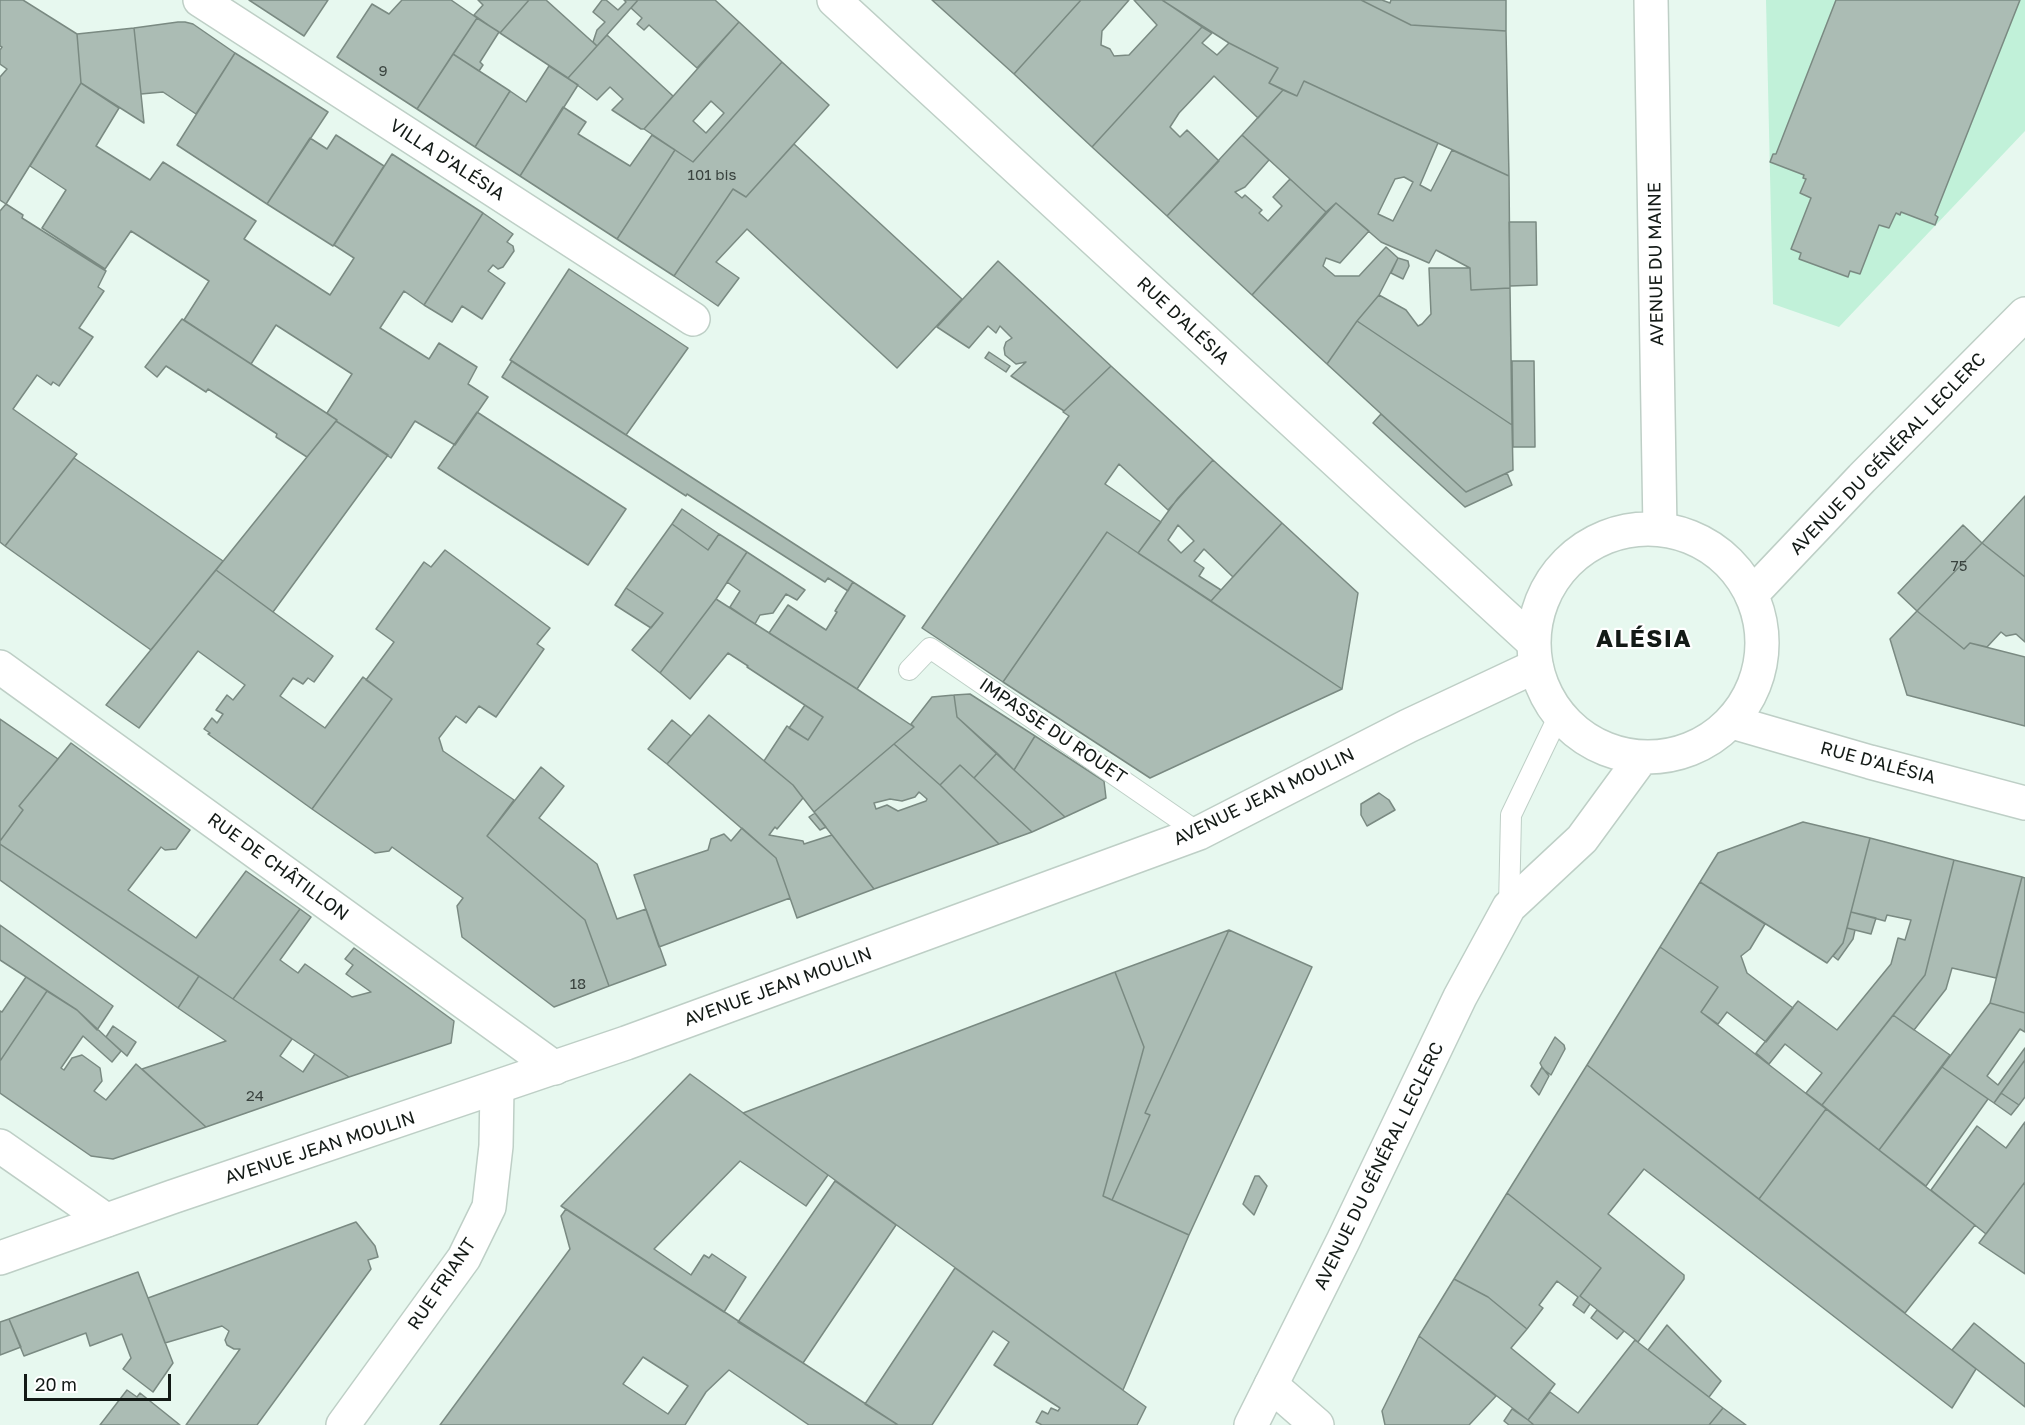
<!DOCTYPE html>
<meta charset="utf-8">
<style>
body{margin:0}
#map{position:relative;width:2025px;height:1425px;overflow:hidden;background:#e7f8ef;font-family:"Golos Text",sans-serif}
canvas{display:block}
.scale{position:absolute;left:24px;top:1374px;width:147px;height:27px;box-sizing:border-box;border:3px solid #131a16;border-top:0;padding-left:8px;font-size:18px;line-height:21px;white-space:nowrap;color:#131a16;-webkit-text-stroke:4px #fff;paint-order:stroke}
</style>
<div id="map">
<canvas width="2025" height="1425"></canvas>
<div class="scale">20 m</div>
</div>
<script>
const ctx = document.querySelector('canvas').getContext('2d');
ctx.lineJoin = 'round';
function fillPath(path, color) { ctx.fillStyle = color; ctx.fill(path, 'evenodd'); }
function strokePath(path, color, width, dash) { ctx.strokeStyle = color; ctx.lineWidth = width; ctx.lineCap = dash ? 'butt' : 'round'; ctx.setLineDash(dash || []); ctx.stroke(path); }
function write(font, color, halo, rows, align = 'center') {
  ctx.font = font + ' "Golos Text",sans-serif'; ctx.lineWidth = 4.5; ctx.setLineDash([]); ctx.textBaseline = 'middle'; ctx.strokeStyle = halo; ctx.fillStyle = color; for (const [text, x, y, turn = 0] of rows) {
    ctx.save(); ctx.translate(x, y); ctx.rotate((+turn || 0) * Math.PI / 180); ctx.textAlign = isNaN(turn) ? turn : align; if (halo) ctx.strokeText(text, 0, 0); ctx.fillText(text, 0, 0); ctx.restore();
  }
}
fillPath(new Path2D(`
 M1766 0H2025V131L1839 327 1773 304Z`), '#c1f1d9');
const building = new Path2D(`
 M0 0H23L77 34 81 83 6 204 0 200V77L7 69 0 64V50L2 47 0 46Z
 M249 0H328L304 36Z
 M402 0H451L477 18 417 109 337 57 372 4 389 14Z
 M478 0H529L500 33 474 15 483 5Z
 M529 0H546L597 46 568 78 500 33Z
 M602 0H606L618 10 626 2 624 0H638L597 46 593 42 597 30 605 22 593 12Z
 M638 0H715L739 22 697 68 649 25 644 30 637 24 642 18 631 8Z
 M932 0H1081L1014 74Z
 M1081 0H1129L1102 31 1101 45 1110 49 1114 56 1129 55 1157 25 1134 0H1162L1202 27 1092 147 1014 74Z
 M1162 0H1361L1411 25 1506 31 1509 176 1304 81 1297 96 1269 83 1278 68 1229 43Z
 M1361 0H1382L1390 3 1391 0H1506V31L1411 25Z
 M1836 0H2020L1935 215 1938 217 1935 225 1901 212 1900 215 1896 213 1889 228 1879 225 1860 274 1850 271 1848 277 1799 259 1801 253 1791 249 1811 198 1800 193 1806 179 1803 178 1804 175 1770 162 1773 154H1776Z
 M477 18 499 32 480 62 483 65 479 71 453 54Z
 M178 22H185L193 24 235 53 196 114 163 92 141 94 134 28Z
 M739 22 782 62 693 162 644 129ZM711 101 724 113 706 133 693 121Z
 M1202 27 1212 33 1202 43 1217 55 1229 43 1278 68 1269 83 1283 90 1258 118 1214 76 1179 113 1170 127 1180 137 1187 130 1219 161 1167 216 1092 147Z
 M134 28 141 94 144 123 81 83 77 34Z
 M607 35 673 96 644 129H641L612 110 623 99 610 87 597 100 568 78Z
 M235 53 328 112 267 204 177 145Z
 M453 54 510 91 475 147 417 109Z
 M782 62 829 105 746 197 733 189 674 276 617 239 675 150 693 162Z
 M549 66 578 85 520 176 475 147 510 91 526 102Z
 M1304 81 1438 143 1420 185 1431 191 1452 150 1509 176 1510 288 1471 290 1470 268 1436 250 1429 263 1381 242 1336 203 1326 212 1242 135 1283 90 1297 96ZM1404 177 1413 182 1393 221 1378 214 1395 179Z
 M81 83 119 108 96 146 150 180 163 162 256 221 244 239 330 295 354 258 334 245 392 154 483 213 424 305 404 291 380 328 429 359 439 343 477 367 468 384 488 397 455 445 415 421 391 458 336 421 337 420 327 413 352 374 276 325 251 364 184 320 209 281 131 231 105 269 42 228 66 190 30 166Z
 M563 107 586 122 578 134 630 166 652 135 675 150 617 239 520 176Z
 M336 135 384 166 333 246 267 204 310 138 327 149Z
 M1242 135 1269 160 1245 187 1235 192 1242 198 1245 195 1262 210 1259 213 1268 221 1282 206 1273 197 1290 179 1326 212 1252 295 1167 216Z
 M794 144 962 299 897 368 747 229 716 262 739 278 718 306 674 276 733 189 746 197Z
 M1336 203 1369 231 1340 263 1326 258 1323 266 1335 276H1359L1386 247 1398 258 1379 295 1357 321 1327 364 1252 295Z
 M6 204 23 215 22 218 106 271 98 287 104 291 79 328 93 337 59 386 53 382 51 385 37 375 13 409 77 454 5 546 0 542V211Z
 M483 213 513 234 507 242 513 246 514 251 503 267 498 269 493 265 488 271 505 283 482 319 462 306 452 322 424 305Z
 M1509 222H1536L1537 285 1510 286Z
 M1398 258 1408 261 1409 266 1403 279 1391 273Z
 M998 261 1111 366 1064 411 1011 376 1026 362 1016 364 1005 355 1004 348 1006 342 1012 338 1000 326 996 333 988 326 969 348 937 327Z
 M1429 268H1470L1471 290 1510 288 1512 425 1357 321 1379 295 1406 310 1418 326 1422 324 1431 314Z
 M569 269 688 348 626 435 510 360Z
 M182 319 337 420 307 457 276 437 277 434 208 389 206 392 166 366 157 377 145 367Z
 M1357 321 1512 425 1513 470 1466 492 1327 364Z
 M989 352 1010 366 1006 372 985 358Z
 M512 361 853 582 848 591 828 578 825 582 687 494 686 496 502 377Z
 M1512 361H1534L1535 447H1513Z
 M1111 366 1213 460 1168 510 1119 464 1105 484 1161 522 1138 553 1107 532 1003 682 922 628 1069 416 1063 412 1064 411Z
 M477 412 626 509 588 565 438 468Z
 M1381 414 1466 492 1507 473 1512 485 1465 507 1373 423Z
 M336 421 388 455 273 612 216 570Z
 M74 458 223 561 151 650 5 546Z
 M1213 460 1282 523 1233 577 1204 549 1194 561 1204 568 1199 576 1221 590 1211 601 1138 553 1178 498ZM1178 525 1194 541 1181 553 1168 540Z
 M2025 496V577L1982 543Z
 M682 509 719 534 708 550 672 524Z
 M1282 523 1358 593 1342 689 1211 601Z
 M672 524 708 550 719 534 747 552 716 599 660 673 632 650 663 613 626 588Z
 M1963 525 1982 543 1917 611 1898 593Z
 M1107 532 1138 553 1342 689 1150 778 1003 682Z
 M1982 543 2025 577V642L2016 634 2006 636 2001 632 1987 647 1970 643 1964 649 1917 611Z
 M445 550 550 628 537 644 544 649 496 717 479 706 466 723 456 716 439 738 443 751 514 800 487 836 585 920 609 986 554 1007 462 937 457 906 463 898 392 847 389 851 375 853 312 809 392 699 366 680 394 642 376 629 424 562 431 567Z
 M747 552 805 590 797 600 786 594 773 613 760 615 755 624 730 607 740 591 727 582Z
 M216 570 333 656 314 682 308 678 303 684 293 678 280 696 325 728 363 677 392 699 312 809 208 734 210 733 204 729 212 718 217 723 223 714 216 710 227 695 233 700 245 685 198 651 139 728 106 705Z
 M853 582 905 616 857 689 769 633 788 605 826 630 837 612 835 611Z
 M626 588 663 613 651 628 615 605Z
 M716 599 857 689 914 727 814 812 793 785 764 761 787 726 808 740 823 717 747 667 748 666 728 653 690 699 660 673Z
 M1917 611 1964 649 1970 643 2025 657V726L1907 695 1890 639Z
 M970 694 1035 736 1014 770 957 717 954 695Z
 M954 695 957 717 997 753 974 778 960 765 940 785 894 744 914 727 911 724 932 697Z
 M805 705 823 717 808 740 789 728Z
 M709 715 793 785 803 798 777 829 775 827 769 835 803 841 804 844 832 835 874 889 797 918 776 858 667 764Z
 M0 719 58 759 19 806 23 810 0 841Z
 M672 720 691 736 667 764 648 749Z
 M1035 736 1104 781 1106 798 1065 817 1014 770Z
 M71 743 190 830 176 849 165 850 161 847 128 890 196 938 246 871 300 909 233 999 0 844V841L23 810 19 806Z
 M894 744 940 785 999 844 874 889 814 812ZM919 792 927 799 926 801 898 811 887 805 876 809 874 803 890 799 902 801 915 797Z
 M997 753 1014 770 1065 817 1032 832 974 778Z
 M960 765 974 778 1032 832 999 844 940 785Z
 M541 767 564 786 539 818 597 864 617 919 646 909 666 965 609 986 585 920 487 836Z
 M1379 793 1389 800 1395 810 1367 826 1361 815V804Z
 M815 813 826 827 820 830 809 817Z
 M1803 822 1870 838 1843 943 1827 963 1700 882 1718 853Z
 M742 828 776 858 790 898 659 947 634 875 708 850 711 839 724 834 731 841Z
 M1870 838 1954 860 1925 975 1822 1105 1806 1093 1822 1073 1785 1044 1769 1064 1756 1053 1798 1001 1837 1030 1891 964 1898 938 1905 940 1911 920 1887 915 1885 921 1851 912Z
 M0 844 199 976 178 1008 0 880Z
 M1954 860 2022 877 1996 978 1952 968 1946 989 1914 1030 1893 1015 1925 975Z
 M2022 877 2025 878V1013L1990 1003Z
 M1700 882 1765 924 1750 949 1741 956 1747 973 1793 1008 1766 1042 1727 1012 1718 1024 1701 1012 1718 987 1660 947Z
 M300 909 311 917 280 960 298 973 305 964 352 997 371 992 346 974 353 965 345 959 354 948 454 1021 451 1043 349 1077 233 999Z
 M1851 912 1876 918 1871 934 1847 928Z
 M0 925 113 1006 97 1030 77 1010 0 960Z
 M1847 928 1855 930 1853 939 1838 960 1833 956 1843 943Z
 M1229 930 1312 967 1189 1235 1112 1200 1150 1115 1145 1113Z
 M1229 930 1145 1113 1150 1115 1112 1200 1103 1196 1144 1047 1115 972Z
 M1660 947 1718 987 1701 1012 1826 1109 1759 1199 1587 1065Z
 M1115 972 1144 1047 1103 1196 1189 1235 1123 1390 743 1113Z
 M199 976 292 1039 280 1056 303 1072 315 1054 349 1077 206 1127 142 1069 226 1041 178 1008Z
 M26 977 47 991 0 1061V1011L2 1012Z
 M47 991 77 1010 121 1051 112 1062 83 1036 61 1068 64 1070 72 1058 82 1055 100 1068 102 1081 94 1091 106 1100 136 1064 206 1127 113 1159 91 1156 0 1093V1061Z
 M1990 1003 2025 1013V1032L2020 1029 1987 1076 1998 1085 2025 1048V1060L1994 1103 1942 1067Z
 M1893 1015 1950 1055 1879 1150 1822 1105Z
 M113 1026 136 1042 127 1056 106 1037Z
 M1555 1037 1564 1045 1565 1049 1551 1075 1543 1069 1540 1063Z
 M2025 1060V1097L2019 1105 2001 1093Z
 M1587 1065 1976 1369 1952 1408 1644 1169 1608 1214 1684 1275V1279L1638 1342 1580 1296 1601 1268 1507 1193Z
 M1542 1067 1549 1076 1539 1095 1531 1086Z
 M1942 1067 1988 1099 1926 1186 1879 1150Z
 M690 1074 828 1175 806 1206 740 1161 654 1249 691 1275 704 1255 709 1258 712 1254 746 1277 724 1312 561 1206Z
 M2001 1093 2019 1105 2011 1115 1994 1103Z
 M1826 1109 1975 1225 1905 1313 1759 1199Z
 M2025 1122V1182L1986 1234 1931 1190 1977 1126 2006 1148Z
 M1255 1176H1259L1267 1186 1254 1215 1243 1204Z
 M835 1181 896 1225 803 1363 738 1322Z
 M2025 1182V1274L1979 1243Z
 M1507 1193 1601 1268 1580 1296 1590 1304 1584 1313 1573 1305 1578 1297 1557 1281 1539 1305 1543 1308 1527 1329 1488 1297 1454 1279Z
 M566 1209 803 1363 898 1425H809L729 1370 706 1392 685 1425H440L570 1249 561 1216ZM643 1357 688 1386 668 1414 623 1384Z
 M356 1222 375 1246 378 1257 368 1260 371 1269 257 1425H186L240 1349H234L227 1345 225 1340 229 1331 222 1326 165 1343 148 1298Z
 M955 1268 1146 1407 1137 1425H1042L1036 1422 1042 1411 1048 1414 1051 1408 1058 1411 1060 1408 994 1365 1009 1342 993 1331 932 1425H898L865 1404Z
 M138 1272 173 1363 153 1392 123 1369 131 1358 122 1334 90 1346 86 1333 24 1356 9 1319Z
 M1454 1279 1488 1297 1527 1329 1511 1348 1555 1384 1528 1420 1419 1336Z
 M1597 1310 1624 1331 1617 1339 1591 1318Z
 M9 1319 21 1347 0 1355V1322Z
 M1974 1323 2025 1364V1407L1952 1350Z
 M1667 1325 1721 1381 1709 1397 1648 1350Z
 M1419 1336 1496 1396 1469 1425H1385L1382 1411Z
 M1635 1340 1723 1408 1709 1425H1534L1528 1420 1550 1392 1578 1413Z
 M127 1390 137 1397 140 1393 180 1425H100Z
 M1723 1408 1746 1425H1709Z
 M1512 1409 1528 1420 1534 1425H1509L1504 1421Z`);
fillPath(building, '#abbcb4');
strokePath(building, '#7a8a82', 1.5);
const lane = new Path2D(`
 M909 670 930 648 1199 833
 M1509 907 1511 815 1559 715`);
const street = new Path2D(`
 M200 0 693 319
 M0 667 555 1068
 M0 1146 106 1220
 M1271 1385 1317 1425
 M343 1425 464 1258 489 1207 496 1146 497 1088`);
const secondary = new Path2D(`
 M834 0 1533 642
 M1732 722 1870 762 2025 803
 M0 1258 172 1197 626 1043 1199 833 1408 726 1536 666`);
const primary = new Path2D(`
 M1651 0 1660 529
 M1534 643a114 114 0 1 1 228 0a114 114 0 1 1-228 0Z
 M1752 594 1862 478 2025 314
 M1251 1425 1343 1241 1460 997 1509 907 1582 839 1642 757`);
strokePath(lane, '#becfc6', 22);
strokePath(street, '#becfc6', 36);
strokePath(secondary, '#becfc6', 36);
strokePath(primary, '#becfc6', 36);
strokePath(lane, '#fff', 20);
strokePath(street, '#fff', 33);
strokePath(secondary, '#fff', 33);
strokePath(primary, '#fff', 33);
write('15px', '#39423e', null, [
 ["9",383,71],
 ["101 bis",712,175],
 ["75",1959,566],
 ["18",578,984],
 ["24",255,1096]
]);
write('18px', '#131a16', '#fff', [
 ["VILLA D'ALÉSIA",447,160,33],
 ["AVENUE DU MAINE",1656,264,-91],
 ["RUE D'ALÉSIA",1183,321,43],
 ["AVENUE DU GÉNÉRAL LECLERC",1888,454,-46],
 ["IMPASSE DU ROUET",1053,731,34],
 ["RUE D'ALÉSIA",1878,763,15],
 ["AVENUE JEAN MOULIN",1264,797,-26],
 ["RUE DE CHÂTILLON",278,867,36],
 ["AVENUE JEAN MOULIN",778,987,-20],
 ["AVENUE JEAN MOULIN",320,1148,-18],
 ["AVENUE DU GÉNÉRAL LECLERC",1379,1166,-64],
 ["RUE FRIANT",442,1284,-56]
]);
ctx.letterSpacing = '1.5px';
write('bold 24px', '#131a16', '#fff', [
 ["ALÉSIA",1644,639]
]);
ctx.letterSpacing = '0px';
</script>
